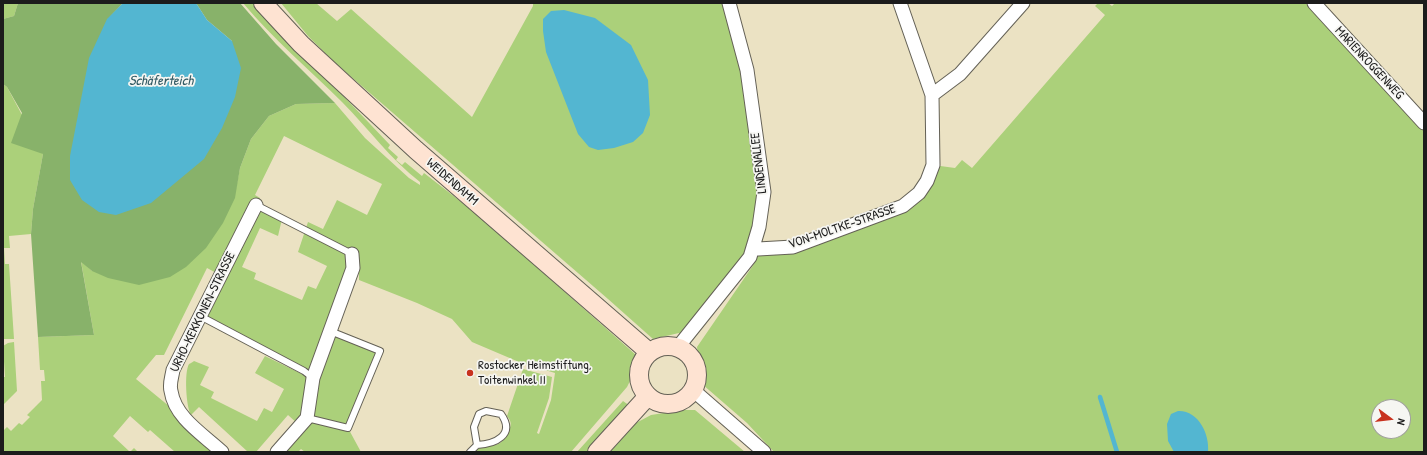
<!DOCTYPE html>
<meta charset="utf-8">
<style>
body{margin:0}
#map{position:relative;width:1427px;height:455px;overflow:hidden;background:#ebe2c3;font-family:"Patrick Hand",sans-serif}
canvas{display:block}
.frame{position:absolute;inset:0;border:4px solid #1c1c1c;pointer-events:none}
.north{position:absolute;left:1371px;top:399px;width:40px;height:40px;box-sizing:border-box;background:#f6f6f2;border:1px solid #9f9f9c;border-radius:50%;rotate:105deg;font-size:11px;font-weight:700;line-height:16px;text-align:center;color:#1c1c1c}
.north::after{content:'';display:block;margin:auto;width:14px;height:18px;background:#c8321e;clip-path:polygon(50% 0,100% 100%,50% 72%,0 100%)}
</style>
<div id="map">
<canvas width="1427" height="455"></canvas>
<div class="frame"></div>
<div class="north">N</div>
</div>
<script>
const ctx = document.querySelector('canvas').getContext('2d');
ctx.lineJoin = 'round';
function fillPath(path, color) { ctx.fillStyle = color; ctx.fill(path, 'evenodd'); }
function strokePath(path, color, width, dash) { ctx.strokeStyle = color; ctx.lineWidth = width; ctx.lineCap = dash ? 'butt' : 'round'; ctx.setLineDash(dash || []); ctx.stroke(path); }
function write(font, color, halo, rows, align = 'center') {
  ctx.font = font + ' "Patrick Hand",sans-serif'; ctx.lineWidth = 3.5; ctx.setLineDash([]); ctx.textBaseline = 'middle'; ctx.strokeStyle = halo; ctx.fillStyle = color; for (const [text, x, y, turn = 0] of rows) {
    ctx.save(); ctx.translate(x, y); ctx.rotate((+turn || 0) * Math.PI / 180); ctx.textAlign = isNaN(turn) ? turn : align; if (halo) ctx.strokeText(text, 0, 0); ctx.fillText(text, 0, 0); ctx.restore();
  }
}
fillPath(new Path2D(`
 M3 3H18L14 16 3 19Z
 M243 3H255L390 145 388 148 398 157 396 160 402 165 405 162 422 176 424 173 478 215 636 355V359L630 366 631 379 627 387 571 452H479L476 450C490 440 499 454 509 430 512 424 511 421 507 416L523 369 552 377 549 398 537 433 539 434 551 400 555 373 519 362 472 342 452 319 417 303 359 280V266L330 330 380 351 348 428 361 452H305L301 449 298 452H281L300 426 313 378 200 316 220 275 207 268 164 355H156L136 379 186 420 222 452H175L150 430 148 432 130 416 113 436 130 452 134 448 138 452H3V431L7 427 11 431 19 423 22 425 30 417 27 415 42 400 41 381H45L44 370H40L38 337 94 335 81 261 92 271 234 198 240 168 251 139 269 116 296 104 335 103 365 138 409 178 420 185V182C390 159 369 129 342 102 309 69 273 39 243 3ZM284 136 382 184 367 215 337 200 323 229 308 222 298 252 327 266 316 289 308 286 302 300 254 279 256 273 242 267 260 228 278 236 282 219 256 205 260 198 255 195Z
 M281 3H316L337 21 351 9 472 117 533 6V3H729L764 192 754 245 686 338 679 333 653 339 608 299 334 62 308 36Z
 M1098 3H1108L1112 6 1115 3H1314L1424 123V452H774L747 423 702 384 697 347 754 264 758 249H776L903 206 933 165 955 168 962 160 972 168 1105 15 1095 6ZM1379 407H1403V431H1379Z
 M3 84 7 87 43 154 33 209 31 234 9 236 10 248H4L5 264H9L14 339H3Z
 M14 342 17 391 3 405V377H5L3 346 8 343Z
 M265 356 306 376C314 390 303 410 298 424L288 415 256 452H248L199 407 191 415C186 407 184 372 189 364 190 364 194 361 194 361L209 367 200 385 214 392 211 398 257 421 264 408 272 412 284 389 255 373Z
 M623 401 630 406 589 452H577Z
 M684 410H695L745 452H610L636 423 651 415Z`), '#abd07a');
fillPath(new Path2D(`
 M18 3H123L107 20 232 41 207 20 196 3H240L276 44 335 103 296 104 269 116 251 139 240 168 235 198 223 223 206 248 186 267 170 277 139 285 108 278 92 271 81 262 94 335 38 337 31 234 33 209 43 154 11 143 22 113 7 87 3 84V19L14 16Z`), '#88b26a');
fillPath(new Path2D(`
 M123 3H196L207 20 232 41 241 68 235 97 222 128 204 159 151 203 116 215 99 212 82 200 70 180V156L89 58 107 19Z
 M564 10 595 18 631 45 648 80 650 115 643 133 633 142 614 148 598 150 589 147 578 134 546 52 543 31V19L551 11Z
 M1178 411C1198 410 1210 434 1208 452H1174L1168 441 1167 424 1171 414Z`), '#53b6d1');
strokePath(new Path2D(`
 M1100 397 1117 452`), '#53b6d1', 4.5);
const lane = new Path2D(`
 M256 205 352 254
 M200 316 304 371 313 378
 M307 418 348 428 380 351 330 331
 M470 452 477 445C495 444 516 435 501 414L486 411 479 414 474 427 477 445`);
const street = new Path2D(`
 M1314 3 1424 123
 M932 95 960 74 1023 3
 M754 245 758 249 793 247 903 206 919 193 927 181 933 165 932 95 900 3
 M678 347 750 257 759 227 764 192 747 70 729 3
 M693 390 764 452
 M222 452C204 435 175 418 171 391 169 384 172 377 173 370L256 205
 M277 452 307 418 313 378 353 268 352 254`);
const secondary = new Path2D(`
 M263 3 301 44 416 150 649 352
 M639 375a29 29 0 1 1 58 0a29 29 0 1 1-58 0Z
 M597 452 648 396`);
strokePath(lane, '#646156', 8);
strokePath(street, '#646156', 15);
strokePath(secondary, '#646156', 20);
strokePath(lane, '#fff', 6);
strokePath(street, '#fff', 13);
strokePath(secondary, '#fee3d2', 18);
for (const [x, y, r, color] of [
 [470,373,4,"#c8321e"]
]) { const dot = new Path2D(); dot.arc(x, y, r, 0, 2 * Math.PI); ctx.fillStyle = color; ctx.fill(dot); strokePath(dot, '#f6f6f2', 1.5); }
write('13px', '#1c1c1c', '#f6f6f2', [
 ["MARIENROGGENWEG",1369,63,47],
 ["LINDENALLEE",759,163,-97],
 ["WEIDENDAMM",452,182,41],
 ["VON-MOLTKE-STRASSE",842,227,-19],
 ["URHO-KEKKONEN-STRASSE",203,312,-64]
]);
write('13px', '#1c1c1c', '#f6f6f2', [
 ["Rostocker Heimstiftung,",478,366],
 ["Toitenwinkel II",478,381]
], 'left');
write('italic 14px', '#325a64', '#f6f6f2', [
 ["Schäferteich",161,81]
]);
</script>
